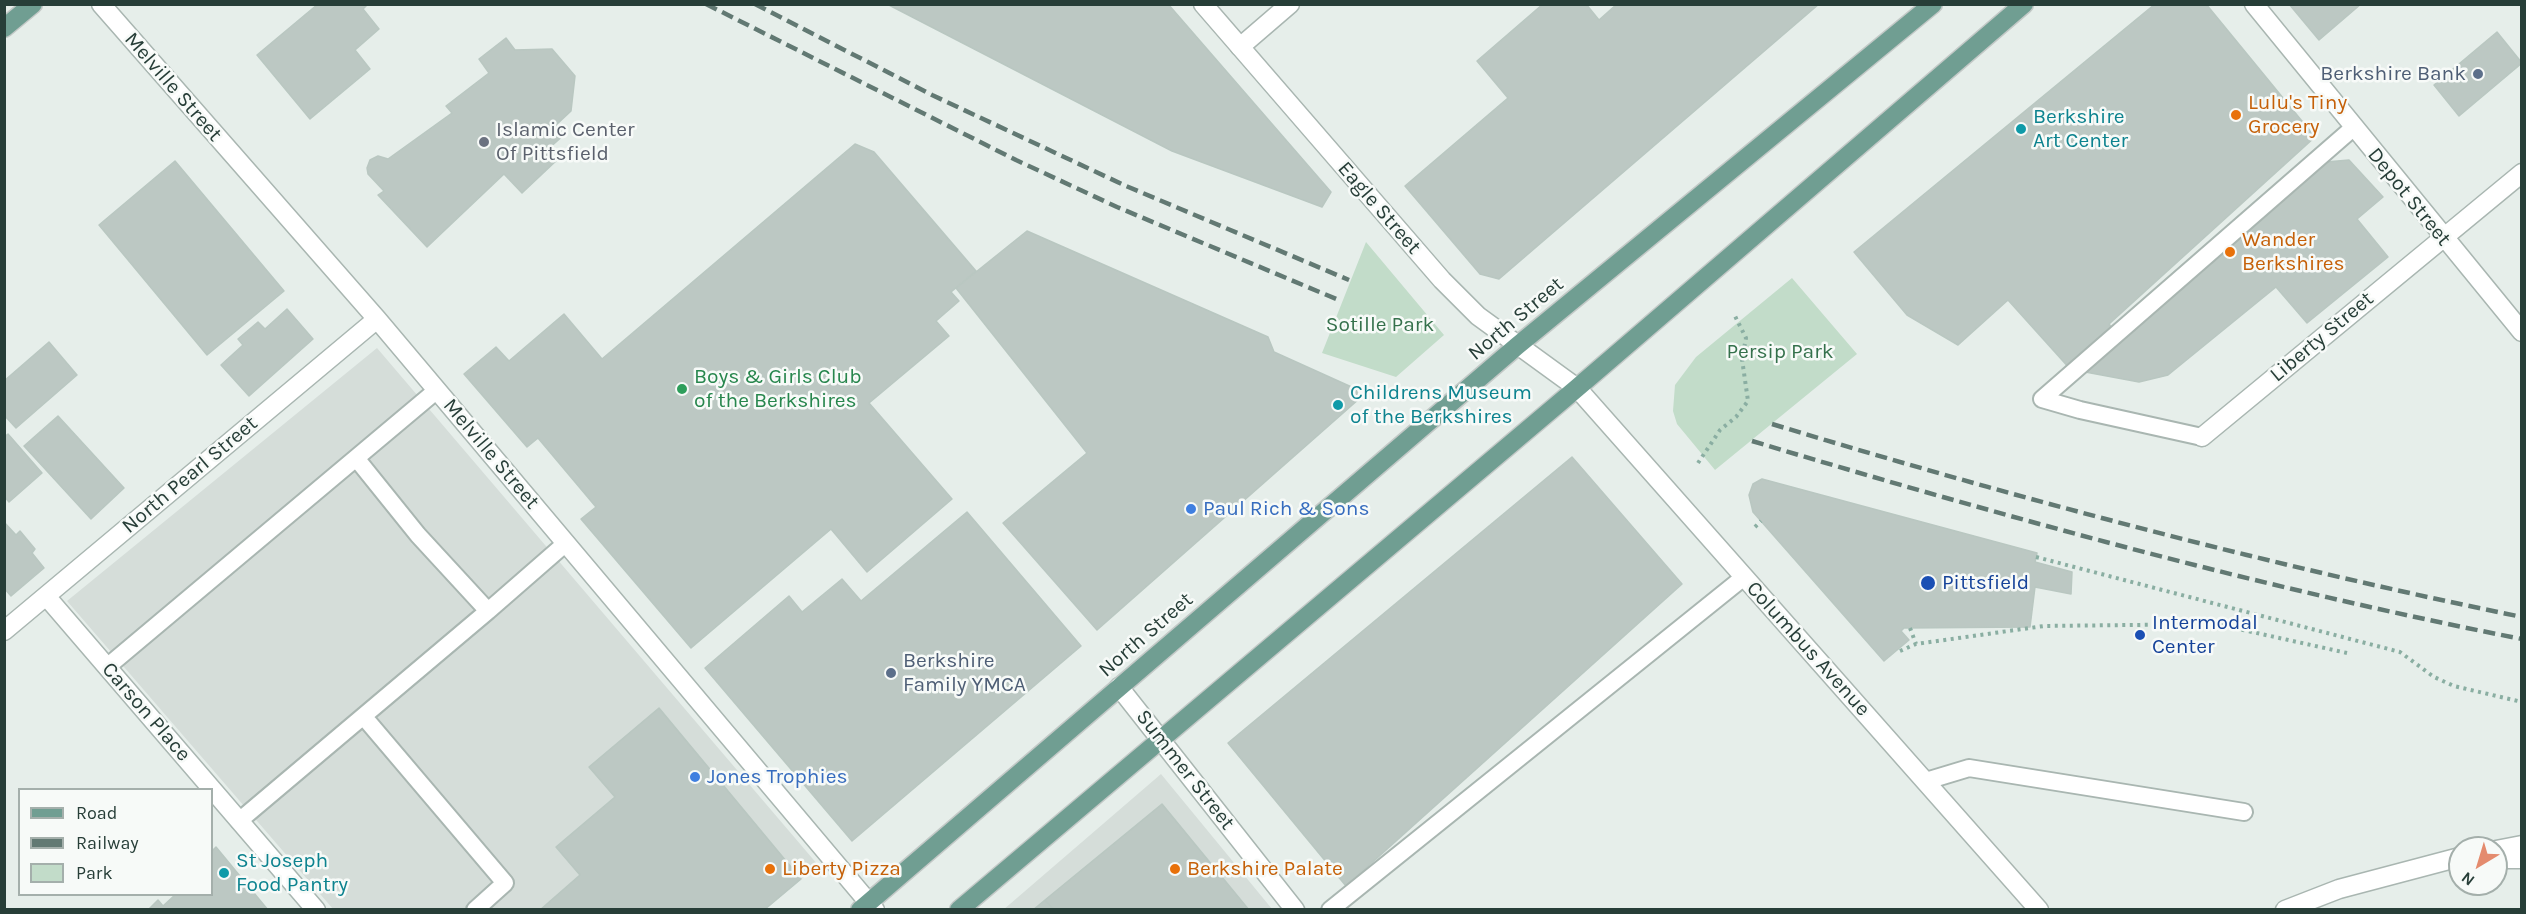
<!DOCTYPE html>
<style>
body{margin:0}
#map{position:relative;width:2526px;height:914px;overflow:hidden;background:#e6eeea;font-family:Karla,sans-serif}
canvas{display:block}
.frame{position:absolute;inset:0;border:6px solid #273e38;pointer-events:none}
.legend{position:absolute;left:18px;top:788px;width:195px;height:108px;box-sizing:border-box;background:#f7faf8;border:2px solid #a4afab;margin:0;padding:8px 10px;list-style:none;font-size:18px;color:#273e38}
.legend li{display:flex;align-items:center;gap:12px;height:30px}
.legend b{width:30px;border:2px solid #a4afab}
.north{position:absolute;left:2448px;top:836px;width:60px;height:60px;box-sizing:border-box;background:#f7faf8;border:2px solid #a4afab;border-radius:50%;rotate:218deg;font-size:16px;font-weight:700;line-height:24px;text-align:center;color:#273e38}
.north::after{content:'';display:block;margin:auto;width:21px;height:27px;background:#e48b6e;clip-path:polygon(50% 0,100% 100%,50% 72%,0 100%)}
</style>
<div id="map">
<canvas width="2526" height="914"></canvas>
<div class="frame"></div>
<ul class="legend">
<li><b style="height:8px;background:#709e92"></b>Road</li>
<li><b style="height:8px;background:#627973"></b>Railway</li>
<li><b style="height:16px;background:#c2dcc9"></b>Park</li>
</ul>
<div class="north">N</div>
</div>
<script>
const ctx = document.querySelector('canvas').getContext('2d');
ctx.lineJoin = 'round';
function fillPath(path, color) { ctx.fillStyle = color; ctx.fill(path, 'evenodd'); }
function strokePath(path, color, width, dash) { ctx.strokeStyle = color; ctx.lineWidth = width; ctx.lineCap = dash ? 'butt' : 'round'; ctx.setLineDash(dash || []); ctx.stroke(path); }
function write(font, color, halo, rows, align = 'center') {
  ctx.font = font + ' Karla,sans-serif'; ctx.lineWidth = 5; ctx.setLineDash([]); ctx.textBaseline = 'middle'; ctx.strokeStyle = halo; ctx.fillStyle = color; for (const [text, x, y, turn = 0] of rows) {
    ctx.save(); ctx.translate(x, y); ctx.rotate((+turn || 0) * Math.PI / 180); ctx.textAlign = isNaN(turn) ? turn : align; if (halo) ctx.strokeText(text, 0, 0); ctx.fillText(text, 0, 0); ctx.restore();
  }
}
fillPath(new Path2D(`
 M377 348 818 865 766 909H333L67 601Z
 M1161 774 1272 909 1003 910Z`), '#d5ddd9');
fillPath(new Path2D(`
 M1366 242 1444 335 1396 377 1322 353Z
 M1792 278 1857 354 1715 470 1677 424 1673 411 1675 385 1696 357Z`), '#c2dcc9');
const building = new Path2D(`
 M318 4H368L363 9 379 29 355 50 370 69 310 119 257 55Z
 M887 4H1168L1331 192 1322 207 1172 151Z
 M1543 4H1586L1599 20 1617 4H1819L1499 279 1480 274 1405 186 1508 98 1477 61Z
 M2155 4H2206L2315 137 2109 324 2114 331 2071 370 2008 300 1958 345 1907 315 1854 252Z
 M2289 4H2361L2319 40Z
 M2497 32 2522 63 2459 116 2434 85Z
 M506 38 515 50 552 49 575 76 571 111 556 125 565 134 547 150 557 160 522 193 504 174 427 247 378 195 384 191 368 174 367 168 370 160 378 156 388 159 452 113 446 106 489 73 479 59Z
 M855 144 874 152 976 271 951 292 959 301 936 321 949 336 869 403 952 499 867 572 831 529 691 648 581 519 596 507 538 438 527 447 464 374 496 347 509 361 564 314 602 359Z
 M2349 160 2383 197 2357 219 2388 257 2307 323 2276 287 2168 375 2139 382 2080 371 2326 162Z
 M175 161 284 291 207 355 99 225Z
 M1027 231 1268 337 1274 352 1356 389 1359 399 1097 630 1003 523 1087 453 956 288Z
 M287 309 313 339 249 396 221 365 243 345 238 339 258 322 265 329Z
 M49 342 77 375 16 428 4 415V381Z
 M58 416 124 488 91 519 24 446Z
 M8 434 42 473 9 502 4 496V437Z
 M1572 457 1682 584 1346 886 1228 743Z
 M1762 479 2037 553 2035 562 2072 572 2071 594 2035 587 2030 627 1904 628 1901 631 1909 640 1884 661 1753 512 1749 495 1753 484Z
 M967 512 1081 646 852 841 705 668 789 596 802 612 842 579 861 601Z
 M4 522 16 535 20 531 35 549 32 553 44 568 11 596 4 588Z
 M659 708 801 879 764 910H540L580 875 556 847 615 797 589 767Z
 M1162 804 1249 910H1054L1045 900Z
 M216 847 268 910H148L158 900 163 906 176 894H212V851Z
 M1045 900 1054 910H1033Z`);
fillPath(building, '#bcc8c3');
strokePath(building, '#b9c7c1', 1.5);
const service = new Path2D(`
 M2042 399 2353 128
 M2042 399 2080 410 2202 437
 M488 611 566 543
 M107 667 437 390
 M364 717 505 883 475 910
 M1926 781 1969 768 2244 812
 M239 821 488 611 418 535 356 458
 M1330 910 1744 577`);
const minor = new Path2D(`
 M101 4 377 319 875 910
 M1240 47 1290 4
 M2202 437 2522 173
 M46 596 316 910
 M4 631 377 319
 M1119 687 1295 910
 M2496 859H2522`);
const tertiary = new Path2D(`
 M1203 4 1442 280 1478 316 1577 388 2039 910
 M2254 4 2522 332
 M2496 850 2522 845
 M2285 910 2339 889 2460 857`);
const primary = new Path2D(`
 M4 28 33 4
 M860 910 1517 346 1933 4
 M959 910 1577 388 2024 4`);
strokePath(service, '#a9b6b1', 20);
strokePath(minor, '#a9b6b1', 21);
strokePath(tertiary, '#a9b6b1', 21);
strokePath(primary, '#c3c9c7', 21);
strokePath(new Path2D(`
 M1698 463 1720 430 1736 417 1748 401 1742 359 1746 338 1735 316
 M1755 527 1761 521
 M2036 557 2400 652 2434 677 2454 686 2522 702
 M1910 628 1916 644
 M1900 651 1916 644 2044 626 2216 624 2347 653`), '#8aaea2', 4, [3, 4.5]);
strokePath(service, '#fff', 16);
strokePath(minor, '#fff', 18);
strokePath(tertiary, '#fff', 18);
strokePath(primary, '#709e92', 18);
strokePath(new Path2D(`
 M706 4 1016 160 1117 207 1341 301
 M755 4 932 95 1126 186 1349 280
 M1772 424C2019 499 2268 565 2522 617
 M1752 441C2005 517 2261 588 2522 639`), '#627973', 4.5, [12, 6]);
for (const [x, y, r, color] of [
 [2478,74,6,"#5c6f8a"],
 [2236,115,6,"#e8710a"],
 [2021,129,6,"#0f9aa8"],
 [484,142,6,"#6b7280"],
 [2230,252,6,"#e8710a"],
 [682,389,6,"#2e9e5b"],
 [1338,405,6,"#0f9aa8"],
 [1191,509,6,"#3f7fe0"],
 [1928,583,8,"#1a4fb4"],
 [2140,635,6,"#1a4fb4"],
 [891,673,6,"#5c6f8a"],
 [695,777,6,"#3f7fe0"],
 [770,869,6,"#e8710a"],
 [1175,869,6,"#e8710a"],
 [224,873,6,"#0f9aa8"]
]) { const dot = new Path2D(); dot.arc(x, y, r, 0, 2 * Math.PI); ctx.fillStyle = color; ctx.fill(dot); strokePath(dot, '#f7faf8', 2); }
write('21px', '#4e5e75', '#f7faf8', [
 ["Berkshire Bank",2466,74],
 ["Berkshire",903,661,"left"],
 ["Family YMCA",903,685,"left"]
], 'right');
write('21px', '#273e38', '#f7faf8', [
 ["Melville Street",173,87,49],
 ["Depot Street",2409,197,51],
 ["Eagle Street",1379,208,49],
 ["North Street",1516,319,-40],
 ["Liberty Street",2322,337,-40],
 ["Melville Street",491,454,50],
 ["North Pearl Street",190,475,-40],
 ["North Street",1146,635,-41],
 ["Columbus Avenue",1808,649,48],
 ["Carson Place",146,712,49],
 ["Summer Street",1185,770,52]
]);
write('21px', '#c56008', '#f7faf8', [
 ["Lulu's Tiny",2248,103],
 ["Grocery",2248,127],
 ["Wander",2242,240],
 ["Berkshires",2242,264],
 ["Liberty Pizza",782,869],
 ["Berkshire Palate",1187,869]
], 'left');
write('21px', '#0d838f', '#f7faf8', [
 ["Berkshire",2033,117],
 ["Art Center",2033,141],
 ["Childrens Museum",1350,393],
 ["of the Berkshires",1350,417],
 ["St Joseph",236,861],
 ["Food Pantry",236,885]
], 'left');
write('21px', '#5b616d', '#f7faf8', [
 ["Islamic Center",496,130],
 ["Of Pittsfield",496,154]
], 'left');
write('21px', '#35714c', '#f7faf8', [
 ["Sotille Park",1380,325],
 ["Persip Park",1780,352]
]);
write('21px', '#27864d', '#f7faf8', [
 ["Boys & Girls Club",694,377],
 ["of the Berkshires",694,401]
], 'left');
write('21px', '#366cbe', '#f7faf8', [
 ["Paul Rich & Sons",1203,509],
 ["Jones Trophies",707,777]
], 'left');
write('21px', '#164399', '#f7faf8', [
 ["Pittsfield",1942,583],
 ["Intermodal",2152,623],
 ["Center",2152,647]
], 'left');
</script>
